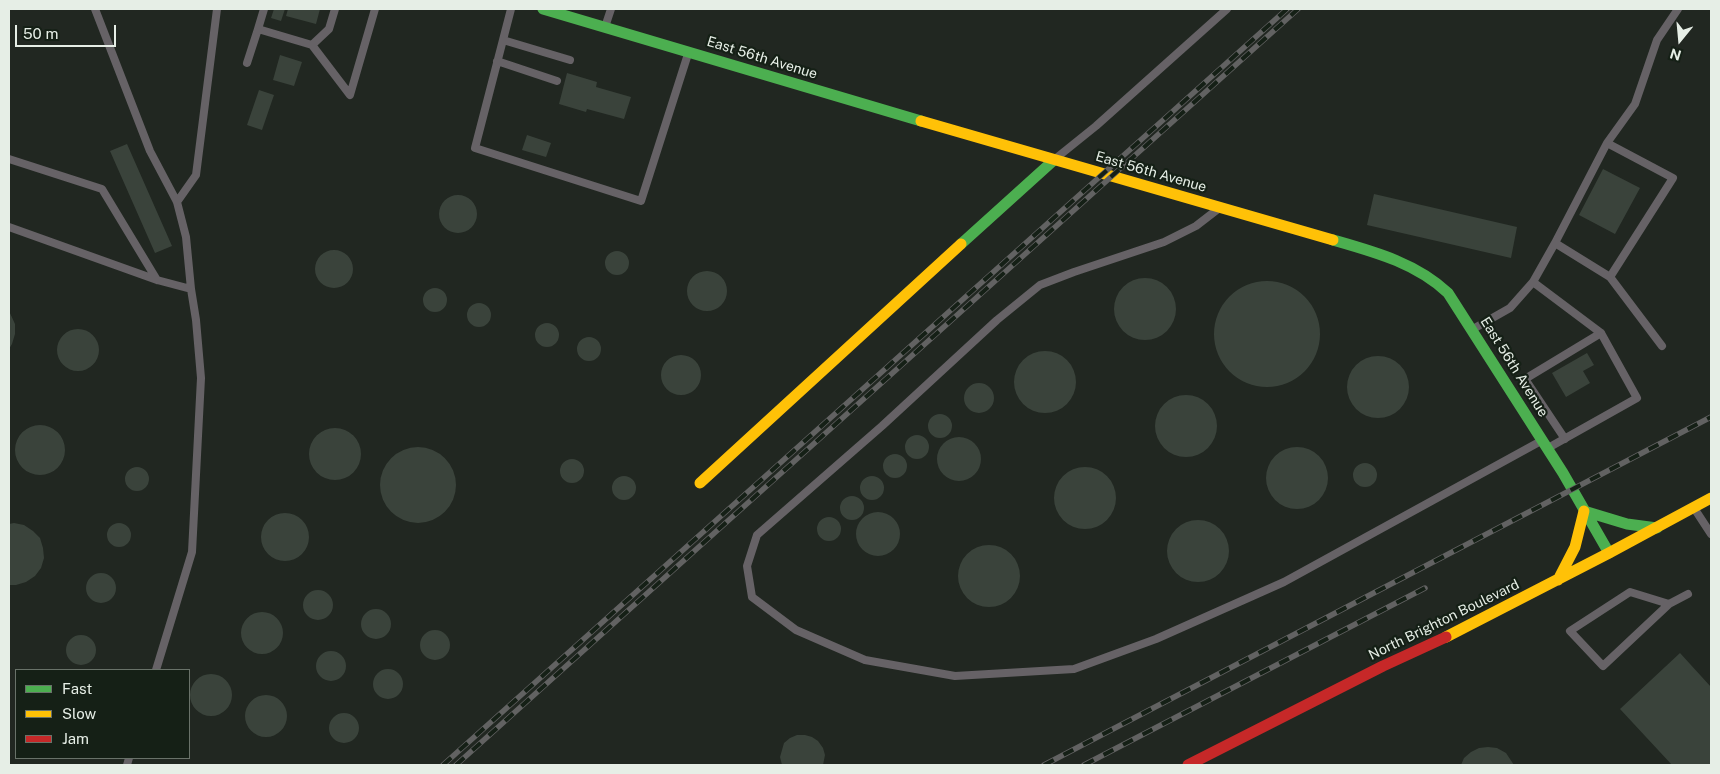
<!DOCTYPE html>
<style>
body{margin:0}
#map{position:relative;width:1720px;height:774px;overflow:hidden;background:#212721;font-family:"Public Sans",sans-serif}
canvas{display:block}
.frame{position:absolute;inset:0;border:10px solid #e6eee6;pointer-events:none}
.legend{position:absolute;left:15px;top:669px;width:175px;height:90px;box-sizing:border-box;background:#152016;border:1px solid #697269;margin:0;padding:6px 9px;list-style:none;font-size:15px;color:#e6eee6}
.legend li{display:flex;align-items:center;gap:10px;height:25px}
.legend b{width:25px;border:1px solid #697269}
.north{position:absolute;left:1655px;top:15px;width:50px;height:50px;-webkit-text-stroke:4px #152016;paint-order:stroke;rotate:197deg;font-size:14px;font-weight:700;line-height:20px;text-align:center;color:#e6eee6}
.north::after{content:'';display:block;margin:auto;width:18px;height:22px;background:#e6eee6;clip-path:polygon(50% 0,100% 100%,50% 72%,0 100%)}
.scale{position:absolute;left:15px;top:25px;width:101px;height:22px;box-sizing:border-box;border:2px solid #e6eee6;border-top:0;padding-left:6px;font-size:15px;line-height:18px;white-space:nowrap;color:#e6eee6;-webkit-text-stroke:4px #152016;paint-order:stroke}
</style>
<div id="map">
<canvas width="1720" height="774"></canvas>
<div class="frame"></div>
<ul class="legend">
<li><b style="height:6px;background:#4caf50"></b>Fast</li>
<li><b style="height:6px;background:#ffc107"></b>Slow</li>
<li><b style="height:6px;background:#c62828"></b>Jam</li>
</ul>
<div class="north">N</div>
<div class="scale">50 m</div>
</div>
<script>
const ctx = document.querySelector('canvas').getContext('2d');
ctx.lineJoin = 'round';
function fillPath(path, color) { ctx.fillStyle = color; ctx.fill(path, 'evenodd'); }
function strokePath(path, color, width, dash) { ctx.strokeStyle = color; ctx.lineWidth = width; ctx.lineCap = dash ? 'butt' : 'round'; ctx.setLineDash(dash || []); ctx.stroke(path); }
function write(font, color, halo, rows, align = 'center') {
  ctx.font = font + ' "Public Sans",sans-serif'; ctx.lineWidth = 4.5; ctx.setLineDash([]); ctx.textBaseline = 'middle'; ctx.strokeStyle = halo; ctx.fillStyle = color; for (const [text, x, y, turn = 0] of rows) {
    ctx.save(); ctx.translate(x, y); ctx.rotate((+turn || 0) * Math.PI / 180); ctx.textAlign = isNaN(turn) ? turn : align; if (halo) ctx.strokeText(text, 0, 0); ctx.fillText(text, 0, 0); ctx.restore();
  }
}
fillPath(new Path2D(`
 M274 9H285L281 21 271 18Z
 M288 9H320L316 24 286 16Z
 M280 55 302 62 294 86 273 80Z
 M567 73 597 82 596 87 631 97 624 119 587 109 586 112 559 104Z
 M259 90 274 95 262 130 247 125Z
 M527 135 551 143 546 157 522 150Z
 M127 144 172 246 155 253 110 151Z
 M1603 169 1640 188 1615 234 1579 215Z
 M1374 194 1517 227 1511 258 1367 225Z
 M439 214a19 19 0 1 1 38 0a19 19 0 1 1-38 0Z
 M315 269a19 19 0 1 1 38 0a19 19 0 1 1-38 0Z
 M605 263a12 12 0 1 1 24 0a12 12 0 1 1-24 0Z
 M687 291a20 20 0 1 1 40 0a20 20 0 1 1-40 0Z
 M1114 309a31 31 0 1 1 62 0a31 31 0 1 1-62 0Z
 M1214 334a53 53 0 1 1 106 0a53 53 0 1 1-106 0Z
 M423 300a12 12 0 1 1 24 0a12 12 0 1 1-24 0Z
 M467 315a12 12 0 1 1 24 0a12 12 0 1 1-24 0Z
 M9 311 15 324V334L12 344 9 349Z
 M535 335a12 12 0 1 1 24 0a12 12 0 1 1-24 0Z
 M57 350a21 21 0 1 1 42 0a21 21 0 1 1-42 0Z
 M577 349a12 12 0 1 1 24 0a12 12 0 1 1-24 0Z
 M1014 382a31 31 0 1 1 62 0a31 31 0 1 1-62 0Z
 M1587 353 1594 365 1583 371 1590 383 1566 397 1552 373Z
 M661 375a20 20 0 1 1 40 0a20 20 0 1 1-40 0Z
 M1347 387a31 31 0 1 1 62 0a31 31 0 1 1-62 0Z
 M964 398a15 15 0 1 1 30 0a15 15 0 1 1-30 0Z
 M1155 426a31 31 0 1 1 62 0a31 31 0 1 1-62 0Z
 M928 426a12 12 0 1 1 24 0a12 12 0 1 1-24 0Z
 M15 450a25 25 0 1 1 50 0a25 25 0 1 1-50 0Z
 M309 454a26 26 0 1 1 52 0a26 26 0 1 1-52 0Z
 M905 447a12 12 0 1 1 24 0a12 12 0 1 1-24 0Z
 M937 459a22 22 0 1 1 44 0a22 22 0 1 1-44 0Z
 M380 485a38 38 0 1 1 76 0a38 38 0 1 1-76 0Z
 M1266 478a31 31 0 1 1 62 0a31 31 0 1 1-62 0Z
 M883 466a12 12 0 1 1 24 0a12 12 0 1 1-24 0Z
 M560 471a12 12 0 1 1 24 0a12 12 0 1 1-24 0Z
 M1353 475a12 12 0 1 1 24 0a12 12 0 1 1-24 0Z
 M1054 498a31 31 0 1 1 62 0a31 31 0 1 1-62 0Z
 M125 479a12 12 0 1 1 24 0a12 12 0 1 1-24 0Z
 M612 488a12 12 0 1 1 24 0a12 12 0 1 1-24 0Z
 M860 488a12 12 0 1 1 24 0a12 12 0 1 1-24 0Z
 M840 508a12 12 0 1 1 24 0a12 12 0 1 1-24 0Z
 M856 534a22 22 0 1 1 44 0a22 22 0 1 1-44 0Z
 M261 537a24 24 0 1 1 48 0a24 24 0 1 1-48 0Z
 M817 529a12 12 0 1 1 24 0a12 12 0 1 1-24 0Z
 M1167 551a31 31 0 1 1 62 0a31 31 0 1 1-62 0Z
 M14 523 24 525 33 531 40 538 43 548 44 558 41 568 35 576 26 582 16 585H9V524Z
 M107 535a12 12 0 1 1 24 0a12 12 0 1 1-24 0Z
 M958 576a31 31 0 1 1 62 0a31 31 0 1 1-62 0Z
 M86 588a15 15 0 1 1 30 0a15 15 0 1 1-30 0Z
 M303 605a15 15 0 1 1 30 0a15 15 0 1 1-30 0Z
 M361 624a15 15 0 1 1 30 0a15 15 0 1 1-30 0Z
 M241 633a21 21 0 1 1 42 0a21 21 0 1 1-42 0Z
 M420 645a15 15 0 1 1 30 0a15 15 0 1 1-30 0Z
 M66 650a15 15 0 1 1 30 0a15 15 0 1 1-30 0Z
 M316 666a15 15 0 1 1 30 0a15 15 0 1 1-30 0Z
 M1680 653 1711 687V765H1672L1620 709Z
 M373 684a15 15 0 1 1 30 0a15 15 0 1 1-30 0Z
 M190 695a21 21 0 1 1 42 0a21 21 0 1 1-42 0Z
 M245 716a21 21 0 1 1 42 0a21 21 0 1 1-42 0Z
 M329 728a15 15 0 1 1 30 0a15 15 0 1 1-30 0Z
 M797 735H805L812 737 818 741 823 748 825 755 823 765H782L780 757 784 743 790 738Z
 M1488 747 1497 748 1506 753 1514 765H1461L1464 758 1471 752 1479 748Z`), '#3a433b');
strokePath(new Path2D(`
 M511 9 475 148 641 201 688 54
 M605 27 611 9
 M258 29 264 9
 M503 40 570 60
 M312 45 329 29 335 9
 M497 61 557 81
 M247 63 258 29 312 45 350 95 375 9
 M1607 143 1635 104 1657 40 1678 9
 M9 159 102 189 157 280
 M1055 159 1096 126 1227 9
 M177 202 196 175 217 9
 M1218 209 1196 226 1164 242 1074 272 1040 285 997 320 882 426 757 535 747 566 752 597 796 630 865 660 955 676 1074 669 1156 639 1284 582 1541 441
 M9 227 157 280 191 289 186 237 177 202 150 151 95 9
 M1555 243 1607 143 1673 178 1610 277
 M1473 329 1510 308 1533 282
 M1601 333 1533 282 1555 243 1610 277 1662 346
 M1548 448 1637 398 1601 333 1525 379 1565 439
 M1694 508 1711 534
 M1669 604 1630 592 1570 631 1603 666 1669 604 1688 594
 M156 670 192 552 201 378 196 320 191 289
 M127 765 129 758`), '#666266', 8);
strokePath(new Path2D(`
 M543 9 921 121
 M1333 240C1375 252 1416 263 1448 293L1563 473 1609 553
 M961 244 1054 160
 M1584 511 1627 524 1657 528`), '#4caf50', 11);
strokePath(new Path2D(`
 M921 121 1333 240
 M700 483 961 244
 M1558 580 1575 547 1584 511
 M1446 637 1609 553 1711 498`), '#ffc107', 11);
strokePath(new Path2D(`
 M1188 765 1383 666 1446 637`), '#c62828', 11);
const rail = new Path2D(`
 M443 765 1287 9
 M456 765 1298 9
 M1044 765 1711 417
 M1084 765 1425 588`);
strokePath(rail, '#626262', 5.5);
strokePath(rail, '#152016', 4, [11]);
write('14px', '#e6eee6', '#152016', [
 ["East 56th Avenue",762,58,17],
 ["East 56th Avenue",1151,172,16],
 ["East 56th Avenue",1514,367,58],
 ["North Brighton Boulevard",1444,620,-26]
]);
</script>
